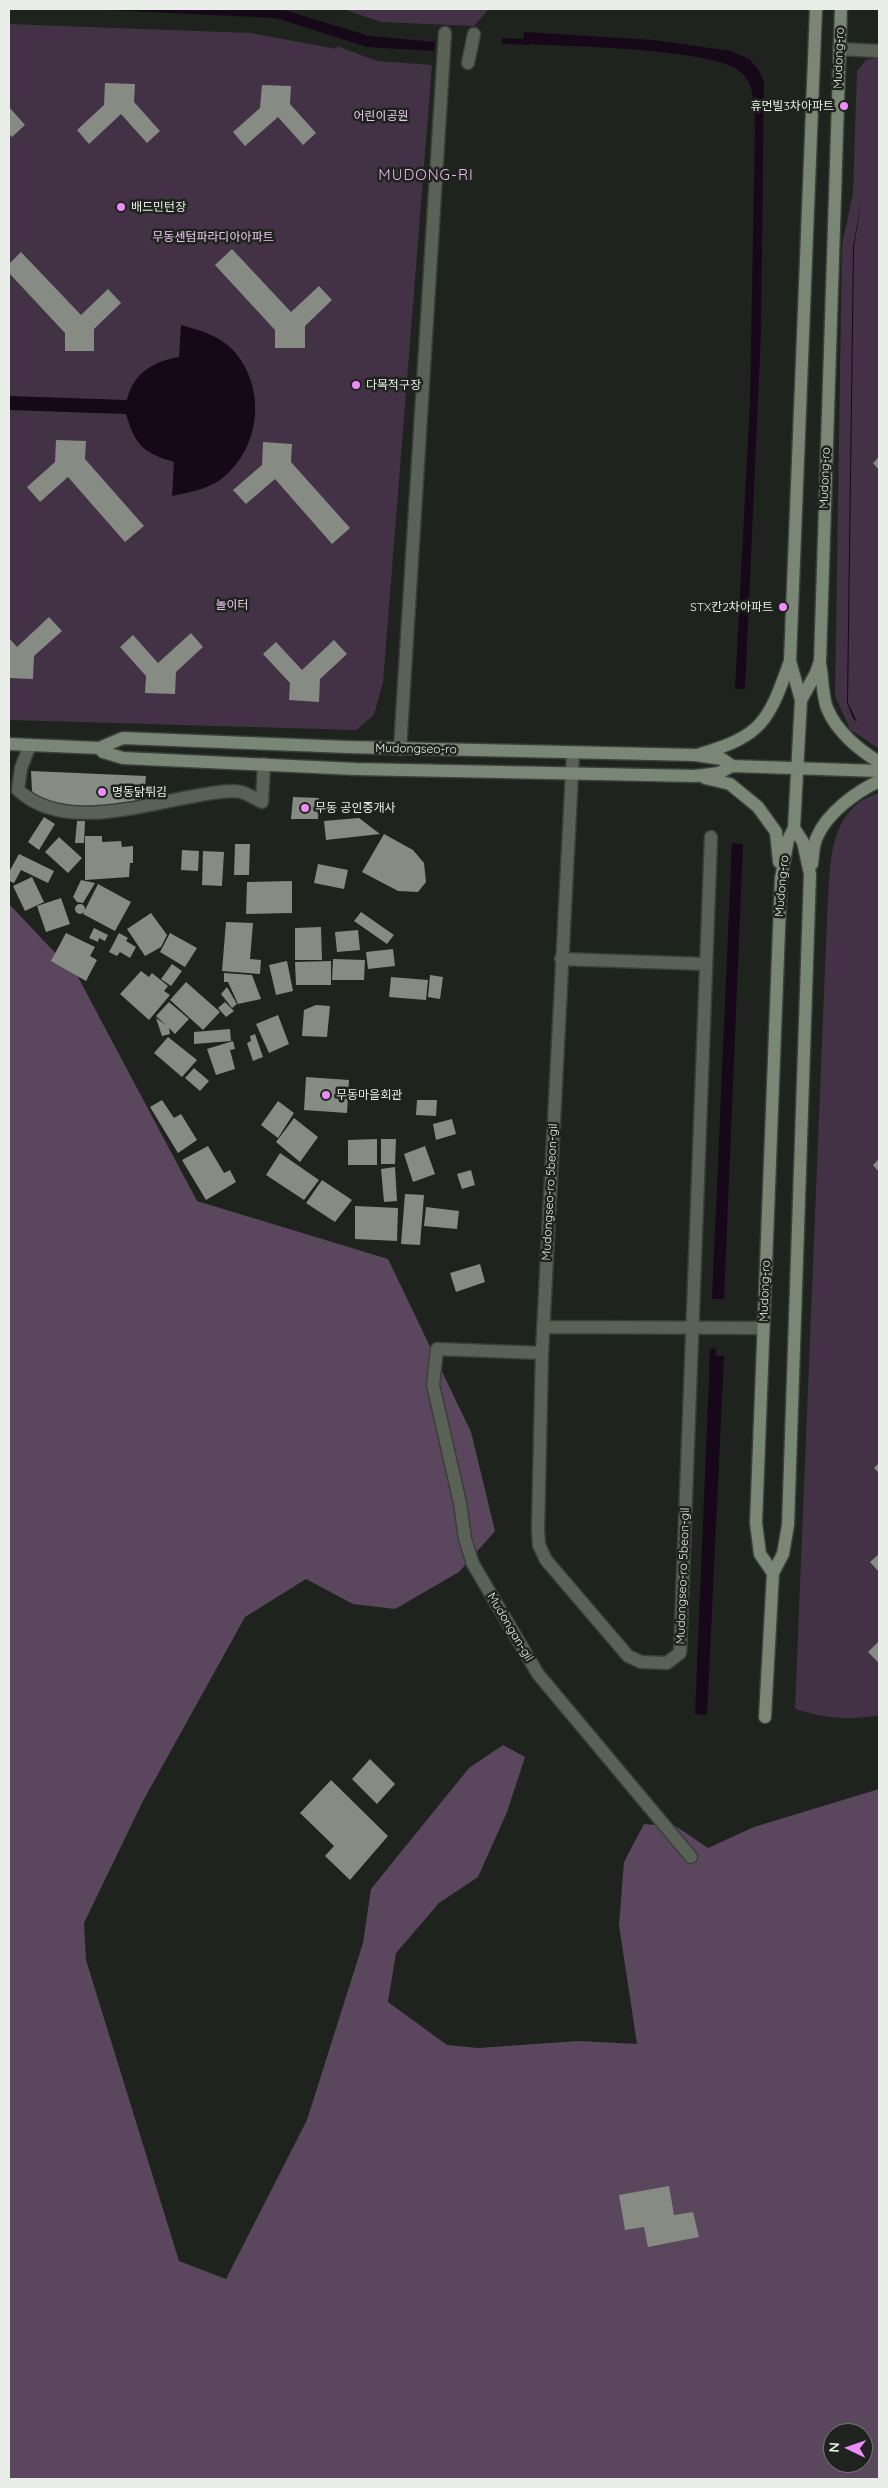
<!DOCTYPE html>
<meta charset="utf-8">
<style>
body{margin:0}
#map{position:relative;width:888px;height:2488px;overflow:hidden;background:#1e231d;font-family:Quicksand,sans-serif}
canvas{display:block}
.frame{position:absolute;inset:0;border:10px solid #eaeee9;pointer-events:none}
.north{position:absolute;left:823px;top:2423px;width:50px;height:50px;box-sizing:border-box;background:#1e231d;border:1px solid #70746f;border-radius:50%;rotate:273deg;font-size:14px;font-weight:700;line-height:20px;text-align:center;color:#eaeee9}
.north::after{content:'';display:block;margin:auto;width:18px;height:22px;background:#ed8cf9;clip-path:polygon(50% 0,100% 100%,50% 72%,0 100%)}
</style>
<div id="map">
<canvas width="888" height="2488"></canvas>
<div class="frame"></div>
<div class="north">N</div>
</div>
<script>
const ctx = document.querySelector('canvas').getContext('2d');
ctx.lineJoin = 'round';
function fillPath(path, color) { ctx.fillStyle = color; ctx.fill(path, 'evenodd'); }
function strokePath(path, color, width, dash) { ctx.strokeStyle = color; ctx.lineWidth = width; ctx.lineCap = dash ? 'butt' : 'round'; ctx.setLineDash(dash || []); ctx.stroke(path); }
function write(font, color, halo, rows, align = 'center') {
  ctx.font = font + ' Quicksand,"Noto Sans KR",sans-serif'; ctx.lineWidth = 5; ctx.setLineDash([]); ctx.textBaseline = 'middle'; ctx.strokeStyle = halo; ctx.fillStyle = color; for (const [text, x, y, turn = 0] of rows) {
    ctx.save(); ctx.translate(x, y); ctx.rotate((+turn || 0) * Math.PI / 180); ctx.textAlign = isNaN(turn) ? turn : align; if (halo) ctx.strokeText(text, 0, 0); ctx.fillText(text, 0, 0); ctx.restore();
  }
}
fillPath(new Path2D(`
 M343 9H489L474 26 381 22Z
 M9 24 250 33 337 49V46L377 61 432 65 383 682 374 715 356 730 9 720Z
 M879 57V749L850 729 835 696 842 245 853 193 857 71 866 60Z
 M879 793V1715C849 1721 824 1718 795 1709L827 919C831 873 824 809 879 793Z`), '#433245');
fillPath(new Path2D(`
 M9 904 78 977 197 1201 388 1259 471 1432 495 1531 459 1572 395 1609 353 1604 306 1579 245 1617 143 1801 84 1923 86 1960 179 2261 226 2279 307 2120 363 1943 371 1889 469 1768 503 1745 525 1757 507 1812 478 1877 439 1903 396 1953 388 2002 447 2045 478 2048 578 2041 637 2044 619 1925 624 1862 644 1824 677 1827 708 1848 754 1827 879 1789V2479H9ZM833 2433H863V2463H833Z`), '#5a475d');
fillPath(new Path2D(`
 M86 9H281L369 36 435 42 434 51 367 47 276 18Z
 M524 32 653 40 731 51 749 59 758 69 764 82 761 332 745 689H735L750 402 755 129C754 110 756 89 743 74 722 48 561 46 523 44Z
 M866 76 862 197 854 247 848 703 857 722 853 718 847 703 853 247 862 197Z
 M181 325C199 330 218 335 232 349 266 385 262 444 225 476 210 489 191 492 172 496L174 462C143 453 135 445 126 414L9 410V396L127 400C133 373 154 361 179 357Z
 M732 843 743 844 724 1299H712Z
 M710 1356H724L707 1715 695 1714Z`), '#170819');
strokePath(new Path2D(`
 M504 41 529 42
 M712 1363 713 1351`), '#170819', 5.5);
fillPath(new Path2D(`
 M105 83 135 84 134 102 160 131 147 143 121 114 89 144 77 130 104 105Z
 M262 85 291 86 290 104 316 133 303 145 278 117 245 146 233 132 260 108Z
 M9 107 25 125 12 137 9 134Z
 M232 249 291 312 319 286 332 300 305 326V348H275V330L215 265Z
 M21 252 81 315 108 289 121 303 94 329V351H65V333L9 273V264Z
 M56 440 86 441 85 459 144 526 125 542 68 477 40 502 27 487 55 462Z
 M263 442 292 444 291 462 350 528 332 544 275 479 246 504 233 490 262 465Z
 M879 457V470L873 463Z
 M49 617 62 631 34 656 33 679 9 678V638L17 647Z
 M191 633 203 647 176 672 175 694 145 693 146 676 120 647 133 635 158 663Z
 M334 640 347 654 320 679 319 702 289 700 290 683 263 654 276 642 302 670Z
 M31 771 146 776 144 799 94 809 39 800 32 791Z
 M293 797 319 798 318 819H291Z
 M44 817 55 824 39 850 28 842Z
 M359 818 380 834 326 840 324 821Z
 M77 821H85L84 843H75Z
 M384 834 413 850 424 863 426 882 418 892 398 891 362 872Z
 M85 836H102V842L121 841 122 847 133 846V863H130L129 877 85 880Z
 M59 837 82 858 68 873 45 852Z
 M235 844H250L249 875H234Z
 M182 850 199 851 198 871 181 870Z
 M203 851 224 852 222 886 202 885Z
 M19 854 54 871 48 883 21 870 14 883 9 881V872Z
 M318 864 348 870 344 889 314 883Z
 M32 877 44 902 25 911 13 886Z
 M81 880 95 883 83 903 77 902 73 897Z
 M292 881V913L246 914 247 882Z
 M98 884 131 902 115 931 83 914Z
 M61 898 70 924 46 932 37 906Z
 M75 909a5 5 0 1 1 10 0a5 5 0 1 1-10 0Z
 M361 912 394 935 387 944 354 921Z
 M151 913 167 935 161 947 145 956 127 929Z
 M226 922 253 923 250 959 261 960 260 974 222 971Z
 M321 927 322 960H295V928Z
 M94 928 108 935 105 941 99 938 98 942 89 938Z
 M358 930 360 950 337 952 335 932Z
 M66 933 95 947 90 956 97 960 86 981 51 961Z
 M119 933 128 938 126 941 136 947 130 958 120 952 117 956 109 952Z
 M170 933 197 948 185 967 160 952Z
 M393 949 395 966 368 969 366 952Z
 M333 959 365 960 364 980H332Z
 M287 961 293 991 276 995 269 965Z
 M331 961V985H296L295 962Z
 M172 964 182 971 171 986 161 979Z
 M141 971 149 977 152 973 168 986 164 991 170 995 149 1020 120 994Z
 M224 973 252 975 261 999 238 1004 228 982H224Z
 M430 975 443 977 440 999 428 997Z
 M391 977 428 980 426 1000 389 997Z
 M186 982 220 1012 203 1030 170 1000Z
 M227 987 237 1004 232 1008 221 994Z
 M169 1002 189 1019 175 1034 169 1028 170 1034 162 1036 156 1018 166 1025 156 1016Z
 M225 1002 234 1011 226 1017 218 1008Z
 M316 1005 330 1006 327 1037 302 1036 304 1010Z
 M278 1015 289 1044 269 1053 256 1024Z
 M230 1029 231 1041 194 1044V1032Z
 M255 1034 263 1057 253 1061 247 1043 251 1041 250 1036Z
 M168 1037 197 1060 182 1077 154 1053Z
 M233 1041 235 1049 230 1050 235 1069 216 1075 207 1049Z
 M194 1068 209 1081 200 1091 185 1078Z
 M306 1077 349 1080 347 1113 304 1110Z
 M162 1100 174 1118 181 1114 197 1140 178 1153 150 1107Z
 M417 1100H437L436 1116 416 1115Z
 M278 1101 294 1113 278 1138 261 1125Z
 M294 1118 318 1137 300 1162 276 1142Z
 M452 1119 456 1134 436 1140 433 1124Z
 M377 1139V1165H348V1140Z
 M381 1139H396L395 1164H381Z
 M208 1146 224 1173 230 1170 236 1182 206 1200 182 1160Z
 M425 1146 435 1174 413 1182 404 1154Z
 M280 1153 319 1180 304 1200 266 1175Z
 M879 1159V1172L873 1165Z
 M395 1167 397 1201 384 1202 381 1169Z
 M471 1170 475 1185 462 1189 457 1174Z
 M322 1180 352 1200 335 1222 306 1203Z
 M405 1194 424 1195 420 1245 401 1244Z
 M355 1206 398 1208 397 1241 355 1239Z
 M426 1207 459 1211 457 1229 424 1226Z
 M480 1264 485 1282 456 1292 450 1273Z
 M879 1463V1473L874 1468Z
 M879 1554V1572L870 1562Z
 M879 1641V1663L868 1652Z
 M370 1759 395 1784 377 1804 352 1779Z
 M331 1780 388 1836 350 1880 325 1856 334 1846 300 1813Z
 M669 2186 674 2215 693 2212 699 2237 648 2247 644 2227 625 2230 619 2195Z`), '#868c84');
const street = new Path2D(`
 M839 49 879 51
 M468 63 474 34
 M30 745 21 768 18 790C63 832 141 805 195 796 209 794 227 789 241 792 248 794 256 799 262 802L264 764
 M400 749 445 33
 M573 753 542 1353 538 1530 539 1545 546 1560 628 1656 641 1662 667 1663 680 1653 711 837
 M561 959 706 964
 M543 1327 763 1328
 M542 1353 437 1349 433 1385 460 1503 465 1539 473 1564 538 1674 691 1857`);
const secondary = new Path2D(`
 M820 664C823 678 822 695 827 708 836 731 859 750 879 762
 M801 700 816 673 820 661 841 9
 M9 744 99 748 103 752 123 758 356 769 695 776 719 773 732 766 879 771
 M99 748 123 738 347 747 695 755 722 759 732 766
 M700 754C763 736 769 720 790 661
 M705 778 730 784 758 807 776 832 779 862
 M812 864C813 856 813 845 817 837 827 813 856 792 879 781
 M773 1573 760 1554 756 1523 781 878 788 840 794 828 801 700 790 661 816 9
 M765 1717 773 1573 783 1554 788 1525 810 874 803 842 794 828`);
strokePath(street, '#3b3f3a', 15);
strokePath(secondary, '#3b3f3a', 15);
strokePath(street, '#5a6258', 12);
strokePath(secondary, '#7a8776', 12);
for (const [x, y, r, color] of [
 [844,106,5,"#ed8cf9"],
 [121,207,5,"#ed8cf9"],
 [356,385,5,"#ed8cf9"],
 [783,607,5,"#ed8cf9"],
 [102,792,5,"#ed8cf9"],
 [305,808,5,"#ed8cf9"],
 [326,1095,5,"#ed8cf9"]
]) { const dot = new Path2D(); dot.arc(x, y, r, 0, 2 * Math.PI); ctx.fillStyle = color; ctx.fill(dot); strokePath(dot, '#1e231d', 2); }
write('12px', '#eaeee9', '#1e231d', [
 ["Mudong-ro",839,58,-88],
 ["Mudong-ro",825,478,-88],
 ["Mudongseo-ro",416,749,1],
 ["Mudong-ro",782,886,-85],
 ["Mudongseo-ro 5beon-gil",550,1192,-87],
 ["Mudong-ro",765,1291,-88],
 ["Mudongseo-ro 5beon-gil",683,1576,-88],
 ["Mudongan-gil",510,1627,59]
]);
write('12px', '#eaeee9', '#1e231d', [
 ["휴먼빌3차아파트",834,106,"right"],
 ["배드민턴장",131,207],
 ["다목적구장",366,385],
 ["STX칸2차아파트",773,607,"right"],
 ["명동닭튀김",112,792],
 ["무동 공인중개사",315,808],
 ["무동마을회관",336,1095]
], 'left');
write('12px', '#edc6f2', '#1e231d', [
 ["어린이공원",381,116],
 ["무동센텀파라디아아파트",213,237],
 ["놀이터",232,605]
]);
ctx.letterSpacing = '1px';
write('15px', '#eeb8f4', '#1e231d', [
 ["MUDONG-RI",426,175]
]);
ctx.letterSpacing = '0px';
</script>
